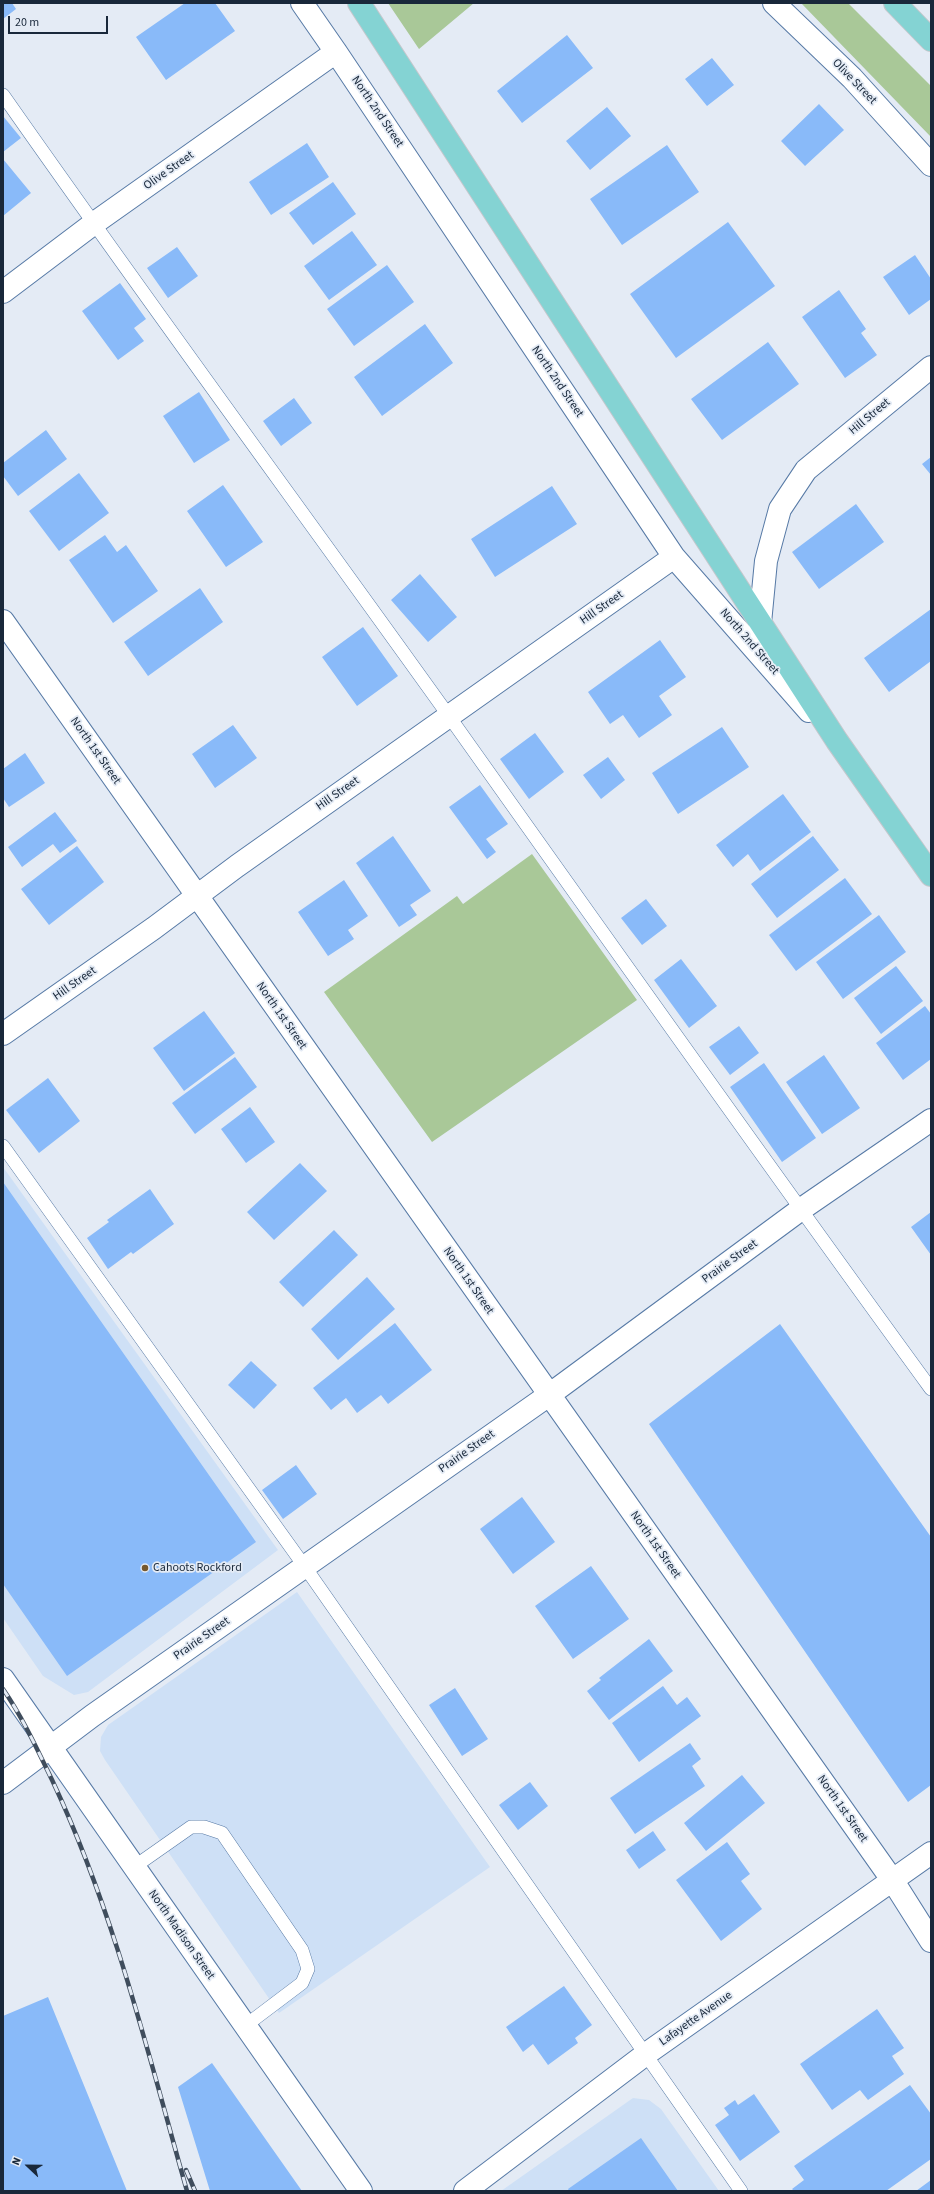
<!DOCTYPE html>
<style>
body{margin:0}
#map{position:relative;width:934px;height:2194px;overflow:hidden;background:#e4ebf5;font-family:"Source Sans 3",sans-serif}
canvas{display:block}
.frame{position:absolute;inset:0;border:4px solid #19283a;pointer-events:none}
.north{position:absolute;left:8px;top:2146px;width:40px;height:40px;-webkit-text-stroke:3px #e4ebf5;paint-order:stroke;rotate:292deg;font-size:11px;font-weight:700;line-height:16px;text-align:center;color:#19283a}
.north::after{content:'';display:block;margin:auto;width:14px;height:18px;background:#19283a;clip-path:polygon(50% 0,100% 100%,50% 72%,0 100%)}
.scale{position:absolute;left:8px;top:16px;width:100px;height:18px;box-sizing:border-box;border:2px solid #19283a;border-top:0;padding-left:5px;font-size:12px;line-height:14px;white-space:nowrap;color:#19283a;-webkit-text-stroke:3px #e4ebf5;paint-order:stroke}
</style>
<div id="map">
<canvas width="934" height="2194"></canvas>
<div class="frame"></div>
<div class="north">N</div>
<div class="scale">20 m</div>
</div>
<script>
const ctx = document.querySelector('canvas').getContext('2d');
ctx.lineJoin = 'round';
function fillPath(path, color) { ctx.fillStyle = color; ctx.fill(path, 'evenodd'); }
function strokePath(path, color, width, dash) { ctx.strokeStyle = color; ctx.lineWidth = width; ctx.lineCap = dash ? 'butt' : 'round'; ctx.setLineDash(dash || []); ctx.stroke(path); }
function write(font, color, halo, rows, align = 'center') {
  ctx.font = font + ' "Source Sans 3",sans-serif'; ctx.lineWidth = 3.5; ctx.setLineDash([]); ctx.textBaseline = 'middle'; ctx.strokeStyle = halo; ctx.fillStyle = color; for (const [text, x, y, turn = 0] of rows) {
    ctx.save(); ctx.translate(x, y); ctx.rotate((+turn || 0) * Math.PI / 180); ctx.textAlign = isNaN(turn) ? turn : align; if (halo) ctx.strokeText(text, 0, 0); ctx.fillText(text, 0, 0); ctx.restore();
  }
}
fillPath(new Path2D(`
 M3 1167 278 1550 88 1692 74 1695 43 1676 3 1618Z
 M297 1592 490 1867 279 2013 105 1760 100 1751 101 1737 108 1725Z
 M633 2098 649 2100 661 2109 719 2191H501Z`), '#cee0f6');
fillPath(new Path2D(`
 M388 3H474L419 49Z
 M801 3H848L931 86V137Z
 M532 854 637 1000 432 1142 324 992 457 896 463 904Z`), '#a9c898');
fillPath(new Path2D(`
 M3 3H12L16 9 3 19Z
 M185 3H215L235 31 166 80 136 37Z
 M567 35 593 68 522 123 497 91Z
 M712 58 734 85 707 106 685 79Z
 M819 104 844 130 805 166 781 141Z
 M607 107 631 136 590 170 566 141Z
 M3 116 21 138 3 152Z
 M307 143 329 177 271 215 249 182Z
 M667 145 699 192 622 245 590 199Z
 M3 159 31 193 3 216Z
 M333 182 356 214 313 245 289 213Z
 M728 222 775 286 676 358 630 294Z
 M352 231 377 265 329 300 304 266Z
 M177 247 198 276 168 298 147 268Z
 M915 255 931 279V299L909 315 883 277Z
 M387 265 414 302 354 346 327 309Z
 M120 283 146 319 134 328 144 341 118 360 82 311Z
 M839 290 866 329 861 333 877 355 845 378 802 317Z
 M425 324 453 363 382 416 354 377Z
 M768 342 799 384 722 440 691 399Z
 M199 392 230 440 194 463 163 416Z
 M294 398 312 423 281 446 263 421Z
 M46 430 67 459 18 496 3 476V463Z
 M931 457V475L922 464Z
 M79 473 109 513 59 551 29 511Z
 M223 485 263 542 226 567 187 511Z
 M552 486 577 524 495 577 471 539Z
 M856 504 884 542 819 589 792 552Z
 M105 535 117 552 126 545 158 591 113 623 69 560Z
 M420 574 457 617 428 642 391 600Z
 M200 588 223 622 148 676 124 642Z
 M931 609V661L889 692 864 658Z
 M363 627 398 676 357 706 322 657Z
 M660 640 686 677 659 696 672 715 639 738 623 715 610 724 588 692Z
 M233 725 257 758 215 788 192 754Z
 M722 727 749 767 678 814 652 773Z
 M535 733 564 772 529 799 500 759Z
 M25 753 45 783 9 807 3 798V769Z
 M608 757 625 780 601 799 583 775Z
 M480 785 508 824 486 839 496 852 487 859 449 807Z
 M783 794 811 832 760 871 748 854 733 867 716 845Z
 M55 812 77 841 60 853 53 844 22 867 8 847Z
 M393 836 431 891 410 905 417 915 399 927 356 863Z
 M813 836 839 870 777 918 751 884Z
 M77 846 104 882 49 925 21 889Z
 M845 878 872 914 796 971 769 935Z
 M344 880 368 916 348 930 354 939 328 956 298 912Z
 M646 899 667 926 642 945 621 918Z
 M879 915 906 952 843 999 816 962Z
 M681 959 717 1006 689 1028 654 980Z
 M896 966 923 1001 881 1034 854 998Z
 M925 1006 931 1014V1059L903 1080 876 1043Z
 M204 1011 235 1053 184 1091 153 1048Z
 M739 1026 759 1053 730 1075 709 1047Z
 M824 1055 860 1108 822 1134 786 1082Z
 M235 1057 257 1087 195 1134 172 1103Z
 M764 1063 816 1138 782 1162 730 1087Z
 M48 1078 80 1121 39 1153 6 1110Z
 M250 1107 275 1142 246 1163 221 1129Z
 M300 1163 327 1191 274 1240 247 1212Z
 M3 1182 256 1542 67 1676 3 1584Z
 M150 1189 174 1224 133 1254 131 1252 108 1269 87 1238 109 1222 107 1220Z
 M931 1212V1255L911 1227Z
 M334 1230 358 1255 303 1307 279 1282Z
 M367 1277 395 1309 338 1360 311 1329Z
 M395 1323 432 1370 388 1404 381 1395 357 1413 346 1398 331 1410 313 1388Z
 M780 1324 931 1537V1785L908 1802 649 1424Z
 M251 1361 277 1385 254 1409 228 1385Z
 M296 1465 317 1494 283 1519 262 1490Z
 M522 1497 555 1542 513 1574 480 1529Z
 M591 1566 629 1619 573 1659 535 1606Z
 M649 1639 673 1671 609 1720 587 1691 601 1680 599 1678Z
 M663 1686 677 1705 687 1697 701 1716 639 1762 612 1723Z
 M455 1688 488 1739 462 1756 429 1705Z
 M690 1743 701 1759 692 1766 705 1786 635 1834 610 1798Z
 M742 1775 765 1803 706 1851 684 1823Z
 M530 1782 548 1806 518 1830 499 1805Z
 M653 1831 666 1850 639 1869 626 1850Z
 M727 1842 750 1874 741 1881 762 1909 721 1941 676 1880Z
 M564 1986 592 2025 575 2038 578 2043 548 2065 533 2044 523 2052 506 2027Z
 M48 1997 127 2191H3V2016Z
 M877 2009 904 2048 892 2056 904 2074 868 2100 860 2090 832 2110 800 2064Z
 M212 2063 302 2191H210L178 2087Z
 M910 2085 931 2114V2159L886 2191H794L792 2189 804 2180 794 2166Z
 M754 2094 780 2132 740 2161 715 2125 729 2115 724 2108 735 2100 738 2105Z
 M641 2138 678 2191H569L568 2189Z
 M931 2180V2191H916Z`), '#89baf9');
const service = new Path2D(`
 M3 95C150 305 302 511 451 719 610 943 769 1167 931 1389
 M3 1146 305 1567 741 2191
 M134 1867 191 1827H204L222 1833 302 1950 308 1969 302 1983 245 2026`);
const minor = new Path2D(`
 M302 3 336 52 674 557 809 711
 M774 3 852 78 931 165
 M3 292 93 224 336 52
 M3 621 893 1881 931 1941
 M760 623 766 561 780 509 806 470 931 367
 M3 1034 154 928 237 866 674 557
 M3 1783 92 1716 549 1395 800 1210 931 1120
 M465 2191 646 2054 931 1853`);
const tertiary = new Path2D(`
 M3 1679 361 2191`);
const primary = new Path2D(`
 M359 3 837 741 931 875
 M895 3 931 40`);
strokePath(service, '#577aa6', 14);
strokePath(minor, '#577aa6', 24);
strokePath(tertiary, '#577aa6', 24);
strokePath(primary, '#c3c7cc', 24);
strokePath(service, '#fff', 13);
strokePath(minor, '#fff', 22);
strokePath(tertiary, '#fff', 22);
strokePath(primary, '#84d3d3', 22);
const rail = new Path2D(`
 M3 1689C23 1718 38 1751 53 1782 114 1912 148 2053 187 2191
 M186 2170 195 2191`);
strokePath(rail, '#3f4d5d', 4.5);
strokePath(rail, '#e4ebf5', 3, [9]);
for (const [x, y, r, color] of [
 [145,1568,4,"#76582c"]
]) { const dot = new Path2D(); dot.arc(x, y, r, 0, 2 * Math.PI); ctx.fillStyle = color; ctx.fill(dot); strokePath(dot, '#e4ebf5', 1.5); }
write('12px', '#19283a', '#e4ebf5', [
 ["Olive Street",854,82,46],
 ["North 2nd Street",377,112,56],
 ["Olive Street",169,171,-35],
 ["North 2nd Street",557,382,56],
 ["Hill Street",870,417,-40],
 ["Hill Street",602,608,-35],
 ["North 2nd Street",749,642,49],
 ["North 1st Street",95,751,55],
 ["Hill Street",338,794,-35],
 ["Hill Street",75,984,-35],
 ["North 1st Street",281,1016,55],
 ["Prairie Street",730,1262,-36],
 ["North 1st Street",468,1281,55],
 ["Prairie Street",467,1452,-35],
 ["North 1st Street",655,1545,55],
 ["Prairie Street",202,1639,-35],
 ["North 1st Street",842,1809,55],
 ["North Madison Street",181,1935,55],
 ["Lafayette Avenue",696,2019,-35]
]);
write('12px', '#19283a', '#e4ebf5', [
 ["Cahoots Rockford",153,1568]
], 'left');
</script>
